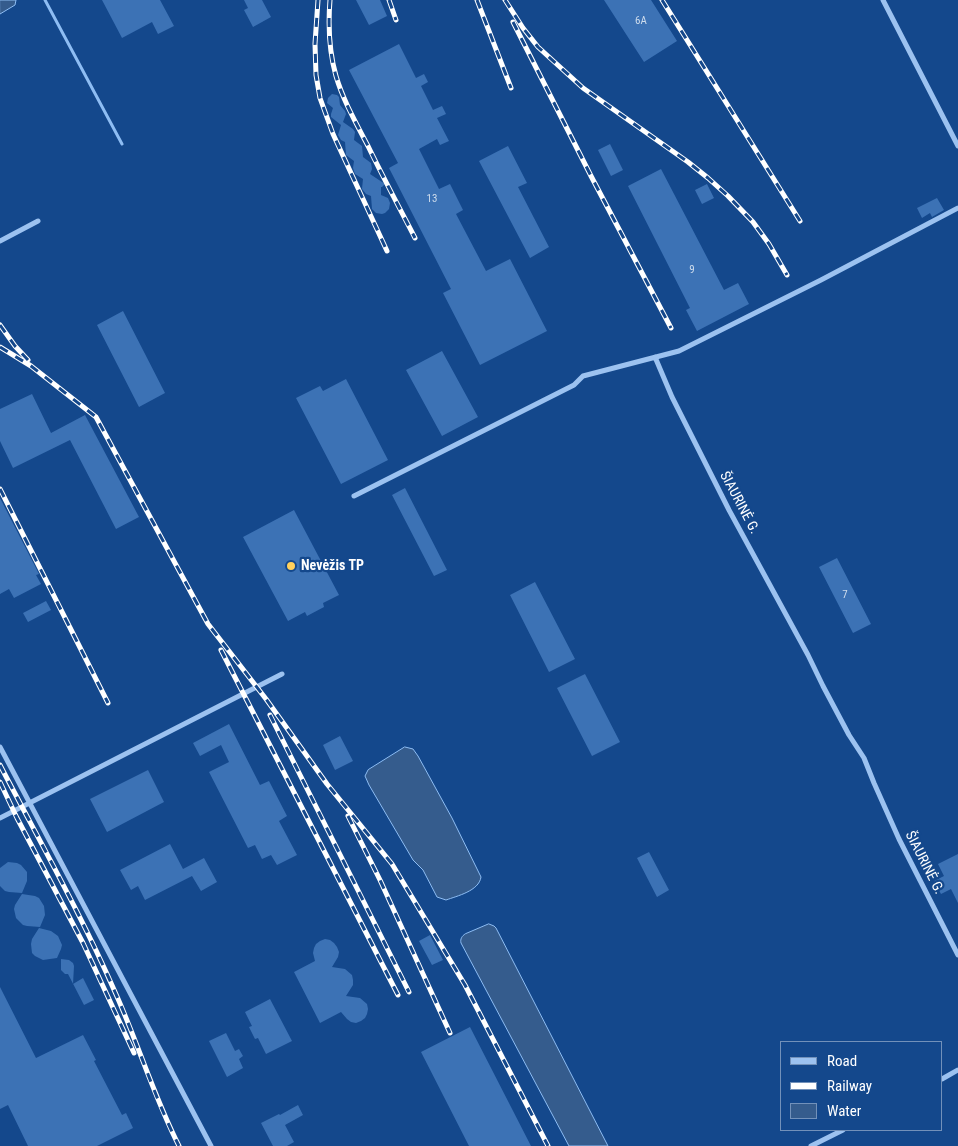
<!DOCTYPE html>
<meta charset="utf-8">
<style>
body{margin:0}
#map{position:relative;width:958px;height:1146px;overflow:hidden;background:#14488c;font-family:"Roboto Condensed",sans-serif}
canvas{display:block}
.legend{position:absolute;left:780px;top:1041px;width:162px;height:90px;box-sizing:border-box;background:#14488c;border:1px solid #7291ba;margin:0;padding:6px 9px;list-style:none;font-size:15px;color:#fff}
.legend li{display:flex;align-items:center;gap:10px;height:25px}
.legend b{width:25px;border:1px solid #7291ba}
</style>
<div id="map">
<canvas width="958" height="1146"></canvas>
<ul class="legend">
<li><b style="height:6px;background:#9cc2f0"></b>Road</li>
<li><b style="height:6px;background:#fff"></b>Railway</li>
<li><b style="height:14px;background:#355c8d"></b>Water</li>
</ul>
</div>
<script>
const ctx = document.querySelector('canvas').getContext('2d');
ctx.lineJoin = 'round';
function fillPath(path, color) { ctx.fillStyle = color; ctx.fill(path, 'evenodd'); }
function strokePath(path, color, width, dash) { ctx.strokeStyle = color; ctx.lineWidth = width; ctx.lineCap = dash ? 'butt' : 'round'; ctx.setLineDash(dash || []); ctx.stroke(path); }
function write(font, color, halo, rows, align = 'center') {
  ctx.font = font + ' "Roboto Condensed",sans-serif'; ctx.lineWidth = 4.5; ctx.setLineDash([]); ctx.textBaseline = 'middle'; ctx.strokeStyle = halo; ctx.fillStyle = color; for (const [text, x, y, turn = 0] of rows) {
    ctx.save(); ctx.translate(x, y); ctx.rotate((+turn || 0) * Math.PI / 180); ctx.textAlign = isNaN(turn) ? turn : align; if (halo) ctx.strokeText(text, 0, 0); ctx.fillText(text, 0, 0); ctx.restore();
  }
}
const water = new Path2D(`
 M0 0H16L15 5 0 14Z
 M405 747 413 749 418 756 452 818 481 877C479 891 457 896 446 900L437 897 423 870 413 860 369 785 365 776 368 770Z
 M489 924 494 926 496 928 608 1146H569L461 943C460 939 462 936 465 934Z`);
fillPath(water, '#355c8d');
strokePath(water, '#8ebdf3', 1);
strokePath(new Path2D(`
 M45 0 122 144`), '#8ebdf3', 3);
fillPath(new Path2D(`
 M102 0H160L174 26 158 34 152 22 122 38Z
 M244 0H262L271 17 253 27 244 10 248 8Z
 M356 0H380L387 16 369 25Z
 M604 0H651L677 41 644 62Z
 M399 44 416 78 424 74 428 82 421 86 433 110 442 106 446 114 437 118 449 141 440 145 437 139 419 149 439 189 450 184 463 210 456 214 486 271 510 259 547 331 480 365 443 293 451 289 389 168 398 163 349 70Z
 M332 94 337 95 339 97 340 105 345 111 346 114 343 122 353 129 355 132 354 140 362 146 363 157 371 163 372 169 370 174 385 184 382 187H381V195L388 198 390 203 389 209 385 213 382 214 376 213 372 209 371 196 366 194 362 189 363 179 355 174 353 168 354 161 346 155 345 142 341 140 338 135 341 125 331 117V114L333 108 327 103 328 98Z
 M610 144 623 170 611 176 598 150Z
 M508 146 527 183 518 187 549 247 530 258 479 161Z
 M661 169 724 290 738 283 749 304 697 331 686 310 690 308 628 186Z
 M707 184 714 198 702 204 695 190Z
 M937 198 944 210 932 217 930 213 922 218 917 208Z
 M123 311 165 393 139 407 97 325Z
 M442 351 478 417 442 436 406 370Z
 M346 379 388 460 341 484 296 398 320 386 323 391Z
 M32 394 51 433 85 415 139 517 116 529 70 440 13 468 0 441V409Z
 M405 488 447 570 434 576 392 495Z
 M0 498 39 574 36 575 41 584 14 598 9 589 0 594Z
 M294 510 339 595 323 603 324 607 307 616 305 612 288 621 243 537Z
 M837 558 871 624 853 633 819 567Z
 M535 582 575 659 549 672 510 595Z
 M46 601 51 610 28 622 23 613Z
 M585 674 620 742 592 756 557 688Z
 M229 724 260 785 269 781 287 816 279 821 297 855 277 865 271 855 262 859 255 845 248 848 209 772 229 762 221 745 200 756 193 743Z
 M340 736 353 761 335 770 323 745Z
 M148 770 164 802 107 832 90 799Z
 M170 844 183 869 204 858 217 882 201 891 192 876 145 900 138 886 131 890 120 870Z
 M649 852 669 890 657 897 637 858Z
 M958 854V903L951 889 941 894 934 881 944 876 938 864Z
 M8 862 17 863 21 865 27 872V881L22 893 9 892 5 891 0 886V868Z
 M22 894 35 896 39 898 44 906 45 915 40 927 27 926 23 925 16 918 14 909 15 905Z
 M39 928 51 931 58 936 62 945 61 949 57 958 43 960 35 956 32 953 31 944 32 939Z
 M430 935 443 960 432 965 419 941Z
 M325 939 330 940 334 943 337 947 339 952 338 957 332 967 345 969 352 975 353 980V985L346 996 360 998 367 1004 368 1009 367 1014 365 1018 361 1021 356 1023 351 1022 347 1019 341 1012 320 1023 294 972 315 961 313 953 314 948 316 944 320 941Z
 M61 959 69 960 73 963 74 966 73 984 83 978 94 1000 84 1005 68 974H65L61 970Z
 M0 987 36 1058 83 1035 96 1060 94 1061 122 1115 126 1113 133 1128 97 1146H28L8 1105 0 1109Z
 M270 999 292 1041 266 1054 258 1038 255 1039 249 1027 252 1026 245 1012Z
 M470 1027 531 1146H469L421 1052Z
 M226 1033 235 1051 239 1049 243 1056 239 1059 243 1068 227 1077 209 1041Z
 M298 1105 303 1115 285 1125 294 1142 287 1146H273L261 1123 279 1114 280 1115Z`), '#3c72b5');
strokePath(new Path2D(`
 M883 0 958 146
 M0 241 38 221
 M655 357 672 397 729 510 808 655 823 686 849 735 864 758 874 783 899 839 958 955
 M354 496 574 385 583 376 679 351 821 280 958 208
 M0 747 211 1146
 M0 818 282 674
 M942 1079 958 1070
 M811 1146 843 1130`), '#9cc2f0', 5);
const rail = new Path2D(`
 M318 0 315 44 316 75 320 98 333 134 387 251
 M330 0C328 25 329 51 336 76 343 100 356 123 368 146 383 177 399 207 415 238
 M389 0 396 20
 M477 0 511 88
 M505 0 523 28 538 47 583 88 688 162 708 178 728 196 753 222 769 244 787 275
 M662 0 800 221
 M513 22 591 176 671 328
 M0 325 15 346 28 360
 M0 347 31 366 96 417 208 624 266 699 327 784 392 864 465 985 548 1146
 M0 489 108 703
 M221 650 398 995
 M270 715 409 992
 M0 765C39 840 81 914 115 992 138 1043 154 1097 179 1146
 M0 782 17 818 83 943 134 1053
 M348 816 380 880 450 1033`);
strokePath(rail, '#fff', 5);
strokePath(rail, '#14488c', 3, [9]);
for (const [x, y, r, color] of [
 [291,566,5,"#ffd05c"]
]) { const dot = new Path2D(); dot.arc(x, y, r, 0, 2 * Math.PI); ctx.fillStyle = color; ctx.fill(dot); strokePath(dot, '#14488c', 2); }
write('11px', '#cedcec', null, [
 ["6A",641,21],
 ["13",432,199],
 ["9",692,270],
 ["7",845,595]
]);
write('14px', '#fff', '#14488c', [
 ["ŠIAURINĖ G.",739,503,62],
 ["ŠIAURINĖ G.",924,863,63]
]);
write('bold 14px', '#fff', '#14488c', [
 ["Nevėžis TP",301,566]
], 'left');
</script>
